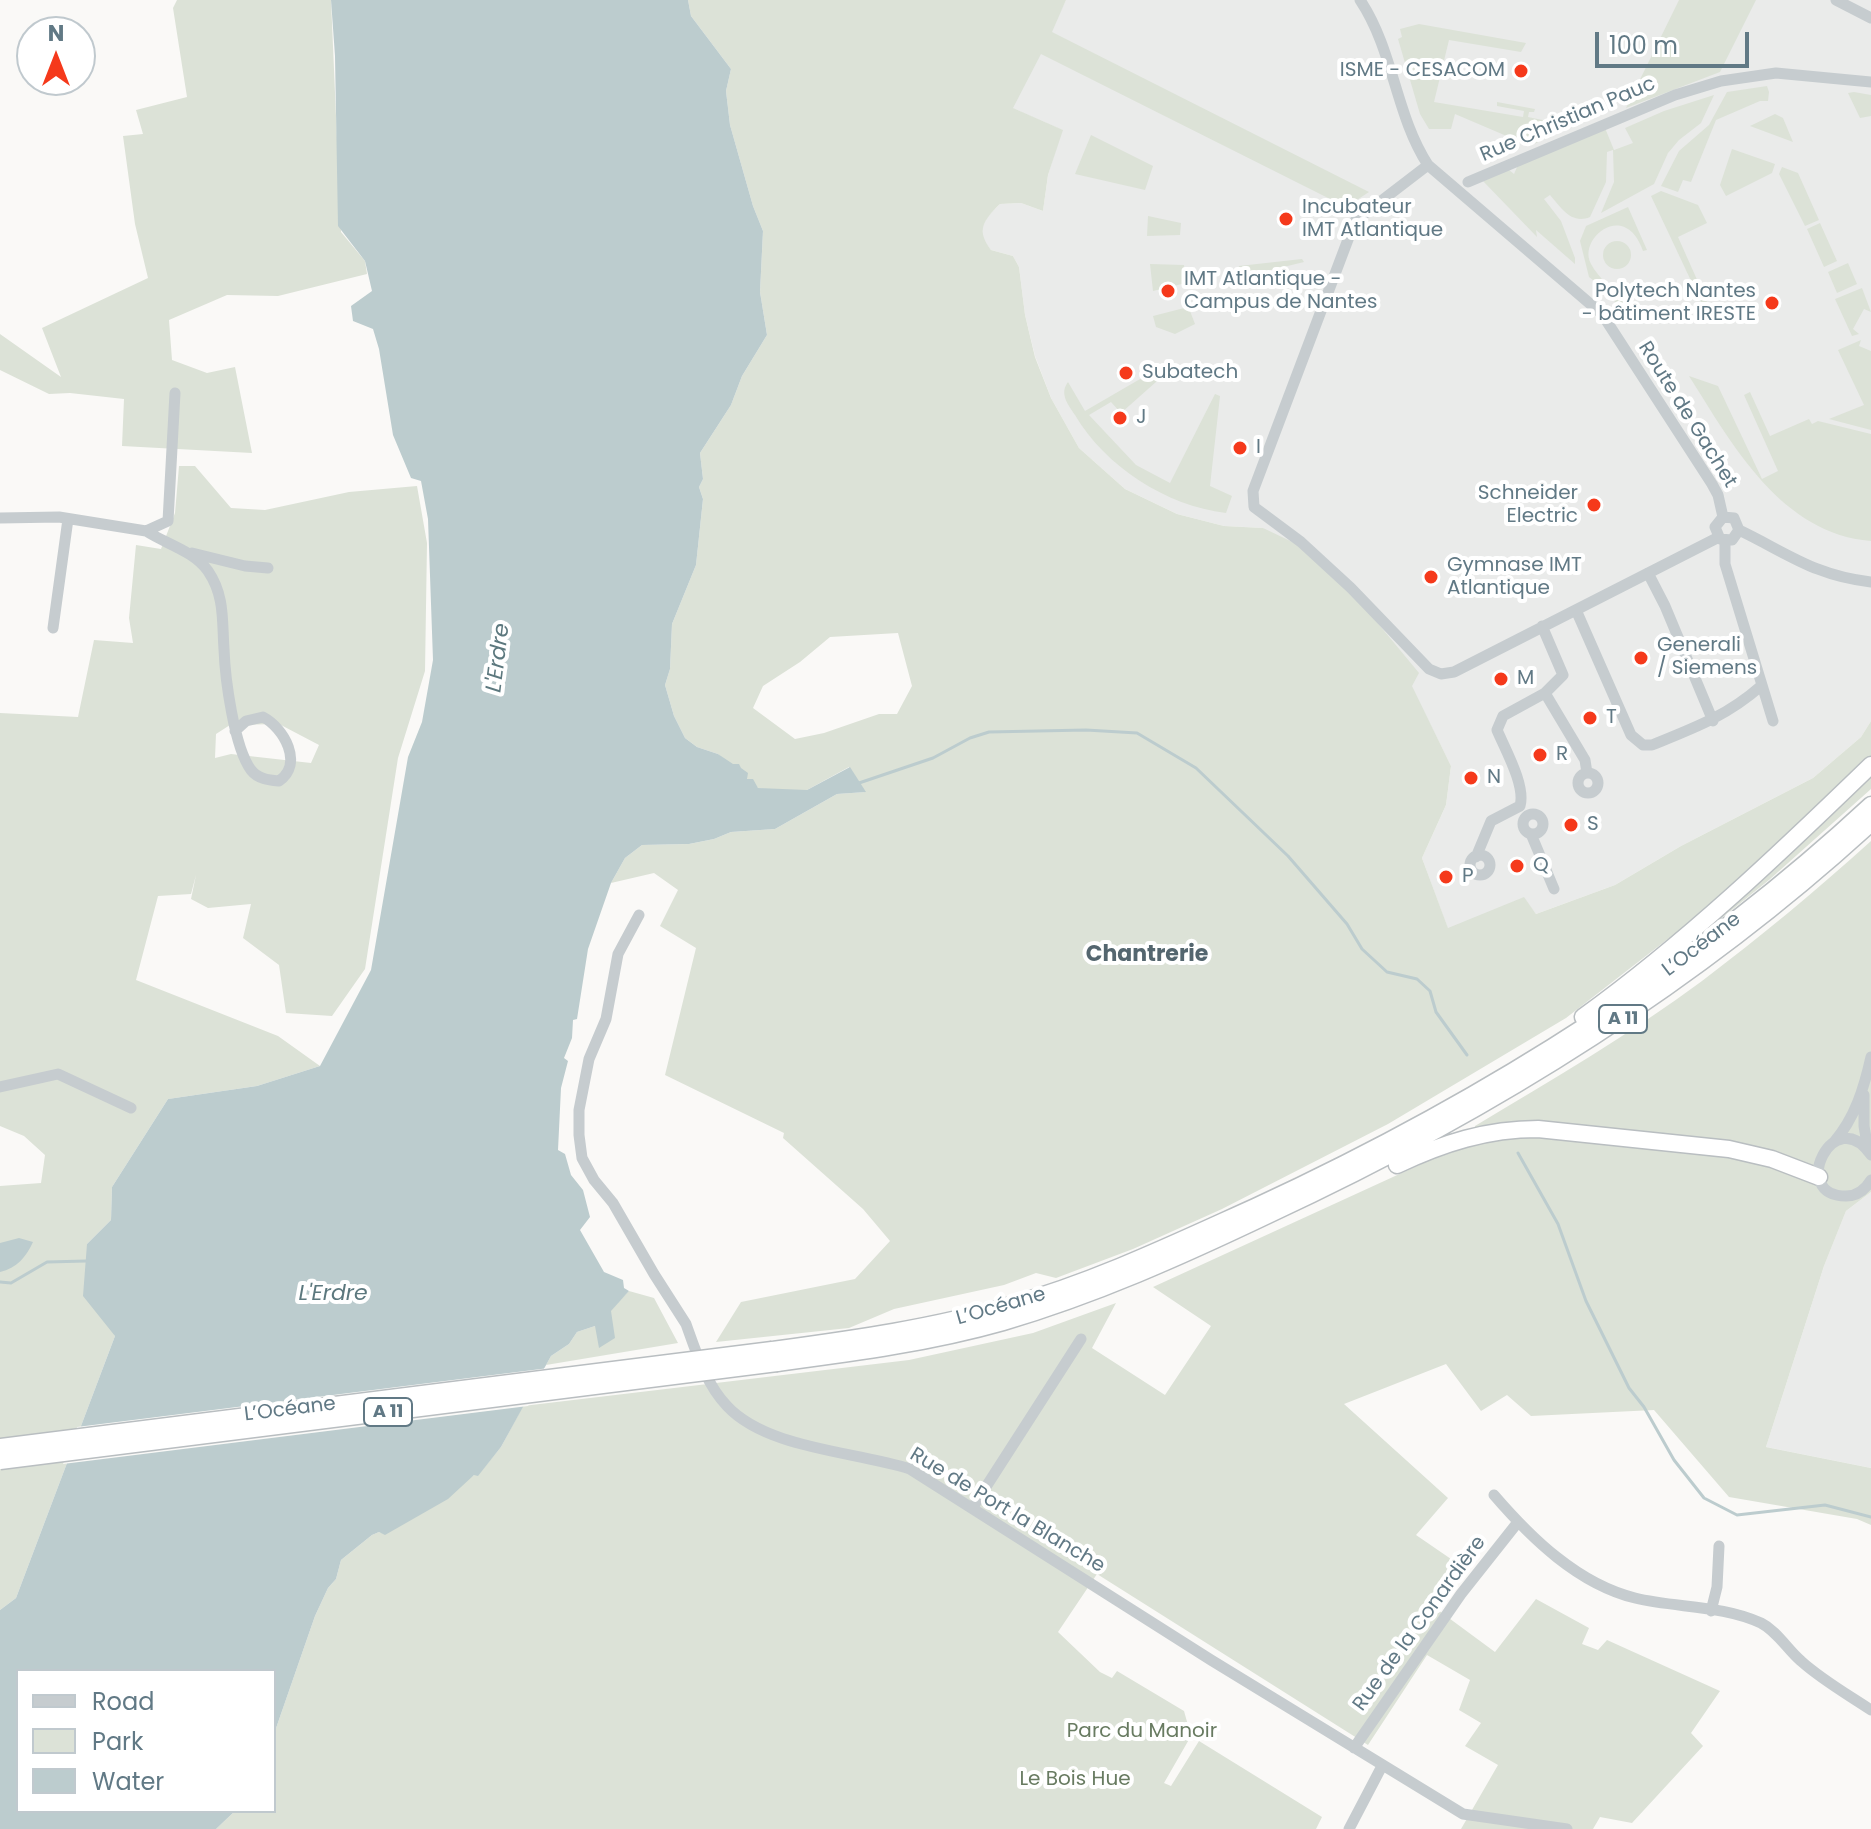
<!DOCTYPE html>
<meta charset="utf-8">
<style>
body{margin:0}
#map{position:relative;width:1871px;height:1829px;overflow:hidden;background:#faf9f7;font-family:Poppins,sans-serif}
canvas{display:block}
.legend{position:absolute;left:16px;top:1669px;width:260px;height:144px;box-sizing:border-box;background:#fff;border:2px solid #c0c9ce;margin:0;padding:10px 14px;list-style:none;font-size:24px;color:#617985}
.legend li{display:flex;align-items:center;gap:16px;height:40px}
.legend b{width:40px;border:2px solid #c0c9ce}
.north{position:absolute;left:16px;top:16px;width:80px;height:80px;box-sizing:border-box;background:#fff;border:2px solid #c0c9ce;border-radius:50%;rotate:0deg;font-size:22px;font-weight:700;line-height:32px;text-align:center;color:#617985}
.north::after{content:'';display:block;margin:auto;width:28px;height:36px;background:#f5391b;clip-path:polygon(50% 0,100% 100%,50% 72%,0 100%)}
.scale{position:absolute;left:1595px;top:32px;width:154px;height:36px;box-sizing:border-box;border:4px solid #617985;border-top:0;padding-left:10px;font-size:24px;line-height:28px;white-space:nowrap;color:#617985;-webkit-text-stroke:6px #fff;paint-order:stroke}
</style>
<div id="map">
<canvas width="1871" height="1829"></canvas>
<ul class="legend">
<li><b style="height:10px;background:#c6cccf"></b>Road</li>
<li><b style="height:22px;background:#dce2d7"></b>Park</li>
<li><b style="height:22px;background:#bcccce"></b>Water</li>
</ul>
<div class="north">N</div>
<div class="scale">100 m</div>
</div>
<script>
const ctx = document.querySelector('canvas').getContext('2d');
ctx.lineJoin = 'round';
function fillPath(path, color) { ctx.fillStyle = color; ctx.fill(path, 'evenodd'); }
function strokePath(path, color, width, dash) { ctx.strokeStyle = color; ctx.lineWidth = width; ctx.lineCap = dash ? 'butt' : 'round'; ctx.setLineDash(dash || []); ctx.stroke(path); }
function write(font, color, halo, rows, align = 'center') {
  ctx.font = font + ' Poppins,sans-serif'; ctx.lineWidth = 8; ctx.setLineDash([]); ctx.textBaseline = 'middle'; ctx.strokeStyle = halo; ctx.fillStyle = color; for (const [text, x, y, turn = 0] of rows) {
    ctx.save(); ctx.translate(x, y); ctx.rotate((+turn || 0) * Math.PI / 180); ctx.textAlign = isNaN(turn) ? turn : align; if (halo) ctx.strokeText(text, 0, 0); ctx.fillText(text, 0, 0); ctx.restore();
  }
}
fillPath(new Path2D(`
 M1066 0H1871V721L1861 737 1813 778 1681 846 1615 885 1536 914 1523 898 1448 929 1422 858 1446 805 1451 766 1411 686 1263 528 1224 526 1177 514 1125 489 1079 448 1051 398 1035 356 1025 315 1019 267 1013 256 991 250 983 240 982 227 987 217 1000 204 1021 203 1043 211 1048 175 1062 130 1012 108Z
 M1871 1192V1468L1766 1447 1824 1266 1846 1211Z`), '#eaebea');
fillPath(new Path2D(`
 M177 0H331L341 232 365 261 367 274 278 296 227 295 169 320 172 360 207 373 235 367 252 453 122 446 124 399 70 393 49 394 0 370V334L61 377 42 328 148 278 135 224 123 136 143 134 136 110 187 97 173 8Z
 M688 0H1066L1052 32 1369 192 1346 207 1041 54 1013 108 1063 130 1048 175 1043 211 1021 203 1000 204C983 221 976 230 991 250L1013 256 1019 267 1025 315 1035 357 1051 398 1079 448 1125 489 1177 514 1224 526 1263 528 1303 547 1366 609 1419 673 1412 686 1451 766 1446 805 1422 858 1448 928 1524 897 1536 914 1615 885 1681 846 1813 778 1861 737 1871 721V789L1769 880 1692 942 1669 938 1566 1018 1388 1124 1222 1209 1133 1249 1056 1278 1036 1273 1004 1285 894 1309 849 1328 716 1342 741 1302 855 1279 890 1241 863 1209 783 1138 784 1133 665 1075 696 948 660 926 678 890 654 873 611 883 625 858 642 845 689 844 714 839 731 832 775 829 837 794 865 792 849 767 807 790H768L758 788 718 754 697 747 685 738 674 716 665 685 670 669 672 624 696 565 703 499 699 487 703 479 700 453 731 405 742 376 767 335 760 292 763 231 753 206 730 125 726 91 731 69 691 16ZM898 633 912 686 897 714H879L824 733 795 739 753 708 763 686 800 662 830 637Z
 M1679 0H1756L1720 72 1626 108Z
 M1419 24 1526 43 1521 52 1449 40 1434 102 1523 117 1524 111 1497 106V102L1535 109 1534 112H1529L1528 117 1571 126 1530 146 1455 114 1451 129H1429L1420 114 1398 39 1402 37 1400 29Z
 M1767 86 1769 92 1768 101H1760L1716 120 1691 182 1683 180 1678 192 1661 186 1679 151 1709 125 1727 92Z
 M1854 92 1871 95V116L1860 118 1848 93Z
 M1714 95 1701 123 1679 140 1668 153 1654 184 1601 213 1614 182 1613 150 1607 152 1606 182 1590 217C1571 225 1561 207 1550 195L1544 199 1561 221 1575 258V264L1536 230 1537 237 1483 181 1509 170 1514 174 1518 165 1605 128 1614 150 1633 143 1625 128 1664 111Z
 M1775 114 1783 118 1793 142 1750 126Z
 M1091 135 1153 166 1145 190 1075 174Z
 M1732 149 1775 164 1772 173 1726 196 1720 185Z
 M1782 167 1798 173 1819 220 1805 226 1779 174Z
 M1661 191 1698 205 1707 223 1678 237 1715 320 1710 321 1651 196Z
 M1628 207 1647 250 1643 251C1625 199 1577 239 1591 264 1599 279 1614 290 1624 303L1618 306 1607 291 1589 277 1580 241 1586 226Z
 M1148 216 1181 223 1180 235 1147 236Z
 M1820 223 1837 261 1824 267 1807 229Z
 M1603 255a14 14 0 1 1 28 0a14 14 0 1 1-28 0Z
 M1302 259 1304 262 1238 278 1239 266Z
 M1848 263 1857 284 1837 293 1828 272Z
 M1150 264 1184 265 1186 283 1153 291Z
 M1862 288 1871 312 1864 309 1853 329 1859 334 1852 336 1835 299Z
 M1192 306 1194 309 1190 311 1195 324 1175 334 1156 327 1153 316Z
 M1861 340 1859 346 1871 351V430L1829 419 1864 405 1838 350Z
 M1159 368 1165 374 1121 413 1111 402 1089 415 1136 465 1170 483 1215 394 1220 396 1210 486 1232 496 1226 513C1166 506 1105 466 1075 415 1068 404 1059 394 1068 382L1085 411Z
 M1689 376 1718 386 1762 479 1778 471 1744 395 1750 392 1770 436 1809 419 1812 424 1818 421 1871 434V541C1781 534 1732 444 1689 376Z
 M179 466H195L231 508 265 510 349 492 417 486 427 543 425 671 398 758 365 969 332 1016 286 1013 279 965 243 938 251 904 208 908 191 899 196 875 191 894 158 896 136 980 278 1036 320 1066 257 1086 168 1099 112 1187 111 1220 87 1244 115 1336 16 1598 0 1610V1186L41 1183 45 1155 24 1136 0 1126V713L78 717 94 640 133 643 129 618 136 545 161 549 175 513ZM279 724 319 745 311 763 231 754 215 758 216 734 230 725Z
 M1871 841V1192L1846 1211 1824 1266 1766 1447 1871 1468V1525L1857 1519 1729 1497 1654 1410 1531 1416 1507 1395 1481 1411 1446 1364 1344 1404 1448 1498 1416 1535 1467 1570 1438 1610 1495 1652 1536 1599 1589 1628 1582 1644 1598 1650 1607 1640 1720 1691 1691 1733 1703 1746 1632 1823 1600 1817 1593 1829H1461L1498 1765 1465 1746 1481 1723 1459 1710 1470 1680 1427 1655 1368 1745 1097 1574 1058 1632 1100 1672 1112 1678 1117 1671 1184 1711 1191 1736 1164 1783 1171 1786 1199 1741 1322 1817 1316 1829H216L235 1811H274V1734L315 1616 328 1588 336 1579 341 1560 372 1535 379 1532 385 1534 474 1475H478L501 1447 523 1406 909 1360 1033 1333 1116 1303 1092 1348 1165 1395 1211 1326 1153 1287 1430 1160 1473 1145 1475 1126C1551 1080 1631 1034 1702 981 1760 937 1817 890 1871 841Z
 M629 1291 654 1298 678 1343 546 1365 551 1356 569 1344 577 1332 595 1326Z`), '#dce2d7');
fillPath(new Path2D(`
 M331 0H688L691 16 731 69 726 91 730 125 753 206 763 231 760 292 767 335 742 376 731 405 700 453 703 479 699 487 703 499 696 565 672 624 670 669 665 685 674 716 685 738 697 747 718 754 733 764H739L741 768 748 773 747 779H753L758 788 807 790 850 767 866 792 837 794 775 829 731 832 714 839 689 844 642 845 625 858 611 883 588 949 577 1019 573 1020 572 1038 564 1058 568 1061 561 1088 558 1150 565 1154 571 1175 583 1190 590 1217 580 1230 604 1272 623 1280 624 1288 629 1291 611 1311 615 1338 599 1348 595 1326 577 1332 569 1344 551 1356 501 1447 478 1476 474 1475 448 1499 385 1535 379 1532 372 1535 341 1560 336 1579 328 1588 315 1616 274 1734V1671H18V1811H235L216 1829H0V1610L16 1598 115 1336 83 1296 87 1244 111 1220 112 1187 168 1099 257 1086 320 1066 371 970 408 757 422 722 433 660 428 519 421 481 411 478 393 435 379 349 373 329 353 321 351 306 372 291 365 261 338 226 335 56Z
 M19 1238 33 1242C26 1257 17 1268 0 1272V1243Z`), '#bcccce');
fillPath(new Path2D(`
 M549 1368 528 1406 63 1464 77 1427Z`), '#faf9f7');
strokePath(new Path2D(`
 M859 783 933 758 970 738 989 732 1086 730 1137 733 1196 768 1288 856 1347 924 1362 949 1387 972 1417 979 1430 991 1436 1012 1467 1055
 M1518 1153 1558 1224 1586 1301 1629 1388 1644 1407 1674 1460 1704 1498 1737 1515 1825 1505 1871 1517
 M0 1282 11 1283 47 1262 86 1261`), '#bcccce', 3);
const highway = new Path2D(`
 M1583 1017C1687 942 1779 854 1871 765
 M1397 1165C1443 1143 1487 1129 1538 1129L1729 1149 1772 1159 1819 1177
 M772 1350C852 1339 933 1328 1011 1305 1096 1281 1175 1243 1255 1207 1480 1103 1689 974 1871 805
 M777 1363C852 1353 929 1343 1003 1322 1095 1295 1182 1256 1268 1215 1488 1113 1692 987 1871 823`);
strokePath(highway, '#b9bec1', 19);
strokePath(new Path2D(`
 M1360 0C1394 51 1395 114 1428 165L1602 314 1712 484 1718 495 1723 517
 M1836 0 1871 18
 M1428 165 1355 221 1253 491 1254 507 1301 542 1351 588 1429 669 1441 674 1454 672 1719 537
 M1468 182 1675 95 1721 81 1776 73 1871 82
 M1723 517 1715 527 1720 539 1732 540 1739 530
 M1723 517 1734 518 1739 530
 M0 518 59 517 146 531 168 521 175 393
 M1739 530C1787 553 1815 576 1871 582
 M146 531C166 544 194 551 208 571 225 596 222 621 224 649 225 678 234 747 251 770 258 779 269 780 279 781 304 764 284 728 263 717L246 721 235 731
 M1725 541V564L1773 721
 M192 553 245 566 268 568
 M1648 573 1665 606 1713 721
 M1576 610 1631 735 1643 745H1652C1694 728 1727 716 1761 686
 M53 628 68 519
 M1545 693 1585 760 1587 773
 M1578 783a10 10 0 1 1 20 0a10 10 0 1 1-20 0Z
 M1523 824a10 10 0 1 1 20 0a10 10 0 1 1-20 0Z
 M1531 834 1554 889
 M1470 865a10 10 0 1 1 20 0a10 10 0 1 1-20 0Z
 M1476 857 1491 821 1520 806C1526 786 1505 749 1497 730L1503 716 1545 693 1563 675 1542 626
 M639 915 618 954 606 1019 589 1059 579 1110V1135L582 1158 594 1180 613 1203 654 1274 686 1324C696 1352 706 1384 727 1406 767 1449 854 1451 910 1469L1211 1660 1463 1814 1567 1829
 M0 1087 58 1074 131 1108
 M1864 1095V1126L1868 1150
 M1834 1142C1855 1118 1864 1088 1871 1057
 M1871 1155C1834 1101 1788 1196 1846 1196 1857 1196 1865 1190 1871 1180
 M1494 1495C1531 1538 1578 1584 1635 1598 1676 1608 1722 1605 1761 1623 1777 1631 1787 1649 1801 1661 1822 1680 1847 1694 1871 1710
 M973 1507 1081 1339
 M1711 1611 1717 1587 1719 1546
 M1354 1748 1461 1594 1518 1522
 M1349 1829 1382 1766`), '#c6cccf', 11);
strokePath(highway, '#fff', 16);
const highwayBridge = new Path2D(`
 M0 1447 772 1350
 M0 1461 777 1363`);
strokePath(highwayBridge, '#b9bec1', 19, []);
strokePath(highwayBridge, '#fff', 16);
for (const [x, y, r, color] of [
 [1521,71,8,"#f5391b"],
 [1286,219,8,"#f5391b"],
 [1168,291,8,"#f5391b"],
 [1772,303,8,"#f5391b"],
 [1126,373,8,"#f5391b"],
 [1120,418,8,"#f5391b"],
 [1240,448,8,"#f5391b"],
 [1594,505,8,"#f5391b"],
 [1431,577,8,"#f5391b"],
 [1641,658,8,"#f5391b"],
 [1501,679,8,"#f5391b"],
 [1590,718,8,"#f5391b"],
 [1540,755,8,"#f5391b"],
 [1471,778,8,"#f5391b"],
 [1571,825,8,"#f5391b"],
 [1517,866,8,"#f5391b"],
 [1446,877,8,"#f5391b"]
]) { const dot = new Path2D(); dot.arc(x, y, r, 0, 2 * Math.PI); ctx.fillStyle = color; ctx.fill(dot); strokePath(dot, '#fff', 3); }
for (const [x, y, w] of [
 [1623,1019,48],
 [388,1412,48]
]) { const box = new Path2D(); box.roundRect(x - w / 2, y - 14, w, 28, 6); ctx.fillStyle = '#fff'; ctx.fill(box); strokePath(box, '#617985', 2); }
write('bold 18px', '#617985', null, [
 ["A 11",1623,1019],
 ["A 11",388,1412]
]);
write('20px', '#617985', '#fff', [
 ["ISME - CESACOM",1505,71,"right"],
 ["Incubateur",1302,208],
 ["IMT Atlantique",1302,231],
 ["IMT Atlantique -",1184,280],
 ["Campus de Nantes",1184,303],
 ["Polytech Nantes",1756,292,"right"],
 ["- bâtiment IRESTE",1756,315,"right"],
 ["Subatech",1142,373],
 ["J",1136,418],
 ["I",1256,448],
 ["Schneider",1578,494,"right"],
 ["Electric",1578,517,"right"],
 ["Gymnase IMT",1447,566],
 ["Atlantique",1447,589],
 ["Generali",1657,646],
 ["/ Siemens",1657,669],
 ["M",1517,679],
 ["T",1606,718],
 ["R",1556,755],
 ["N",1487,778],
 ["S",1587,825],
 ["Q",1533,866],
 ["P",1462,877]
], 'left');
write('20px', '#617985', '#fff', [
 ["Rue Christian Pauc",1568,120,-23],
 ["Route de Gachet",1687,415,58],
 ["L’Océane",1702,945,-37],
 ["L’Océane",1001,1307,-16],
 ["L’Océane",290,1410,-7],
 ["Rue de Port la Blanche",1007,1511,31],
 ["Rue de la Conardière",1420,1624,-54]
]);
write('20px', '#687b61', '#fff', [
 ["Parc du Manoir",1142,1732],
 ["Le Bois Hue",1075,1780]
]);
write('italic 22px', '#5c787e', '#fff', [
 ["L'Erdre",499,658,-83],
 ["L'Erdre",333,1294]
]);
write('bold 22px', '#54666f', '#fff', [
 ["Chantrerie",1147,955]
]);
</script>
